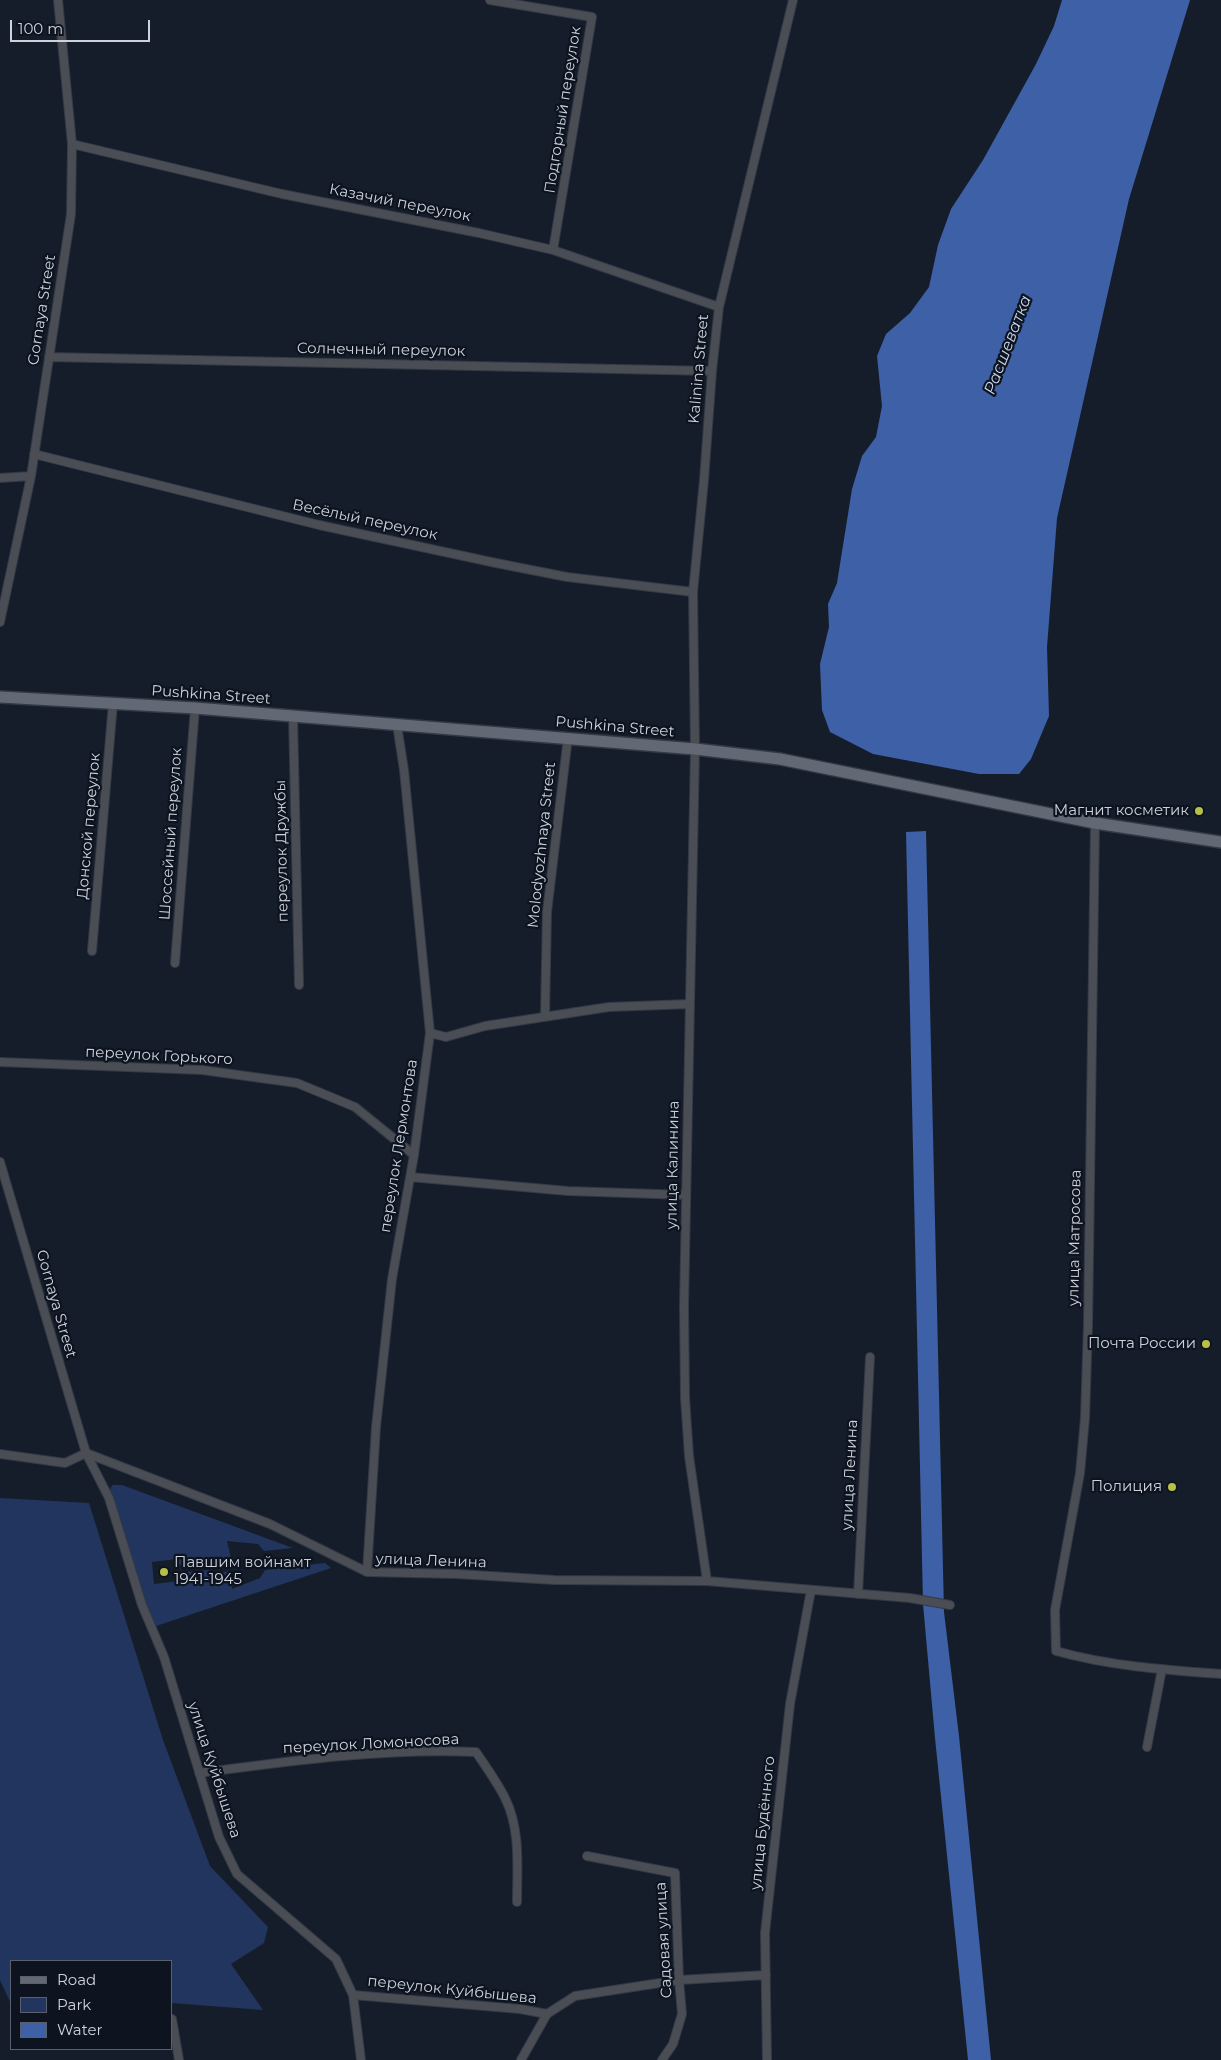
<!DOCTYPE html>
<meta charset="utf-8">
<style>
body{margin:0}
#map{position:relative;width:1221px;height:2060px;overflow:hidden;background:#161d2a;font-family:Montserrat,sans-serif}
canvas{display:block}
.legend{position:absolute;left:10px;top:1960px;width:162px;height:90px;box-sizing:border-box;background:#0d1420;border:1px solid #5a606b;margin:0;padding:6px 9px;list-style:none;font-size:15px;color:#cdd2db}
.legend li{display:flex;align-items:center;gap:10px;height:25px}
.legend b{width:25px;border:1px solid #5a606b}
.scale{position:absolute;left:10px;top:20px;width:140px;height:22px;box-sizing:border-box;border:2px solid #cdd2db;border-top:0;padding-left:6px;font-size:15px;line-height:18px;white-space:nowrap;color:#cdd2db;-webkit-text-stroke:4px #0d1420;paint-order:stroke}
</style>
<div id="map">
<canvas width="1221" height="2060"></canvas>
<ul class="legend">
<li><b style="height:6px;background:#636974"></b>Road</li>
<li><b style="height:14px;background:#21355f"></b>Park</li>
<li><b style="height:14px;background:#3e60a6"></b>Water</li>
</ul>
<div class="scale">100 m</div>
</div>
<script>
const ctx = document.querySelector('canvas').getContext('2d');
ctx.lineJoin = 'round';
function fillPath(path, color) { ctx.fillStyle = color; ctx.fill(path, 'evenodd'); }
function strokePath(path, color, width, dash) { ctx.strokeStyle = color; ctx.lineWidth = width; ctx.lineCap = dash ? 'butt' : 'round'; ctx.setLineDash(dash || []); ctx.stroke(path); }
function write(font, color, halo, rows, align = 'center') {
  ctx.font = font + ' Montserrat,sans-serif'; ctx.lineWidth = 4.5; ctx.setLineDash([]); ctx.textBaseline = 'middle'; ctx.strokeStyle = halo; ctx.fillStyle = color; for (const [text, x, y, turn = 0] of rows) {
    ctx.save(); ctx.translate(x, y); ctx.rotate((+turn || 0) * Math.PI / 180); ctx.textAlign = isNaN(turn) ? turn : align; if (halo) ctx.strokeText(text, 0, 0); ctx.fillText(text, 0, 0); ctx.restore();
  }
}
fillPath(new Path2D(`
 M113 1485H122L293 1548 264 1551 258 1544 227 1541 231 1558 209 1557 208 1562 177 1565V1559L152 1562 154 1584 178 1581 177 1573 209 1570 210 1574 231 1571 232 1589 260 1578 265 1570 325 1563 331 1568 156 1626 153 1624 110 1490 111 1487Z
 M0 1498 89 1503 163 1740 210 1866 268 1927 264 1943 231 1964 263 2010 171 2003V1961H11V2004L0 1980Z`), '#21355f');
fillPath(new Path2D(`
 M1062 0H1190L1129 199 1057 518 1047 647 1049 716 1031 759 1019 774H979L873 754 830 732 822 710 820 664 829 627 828 604 837 583 852 489 862 456 876 437 882 406 877 356 886 334 910 313 929 287 938 245 951 209 983 160 1036 64 1054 26Z
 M926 831 944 1612 959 1736 991 2060H968L935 1738 923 1604 906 832Z`), '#3e60a6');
const minor = new Path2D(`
 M490 0 592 17 553 250
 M72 144 282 194 479 233 553 250 719 307
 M49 357 712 371
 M34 454 319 525 496 563 567 577 693 592
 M0 478 31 476
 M0 622 31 476 71 214 72 144 58 0
 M293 716 299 985
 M1095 823 1088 1325 1085 1418 1080 1473 1055 1610 1056 1651C1109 1666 1166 1670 1221 1674
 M92 951 113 703
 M175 963 195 708
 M545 1016 547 912 568 737
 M430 1033 446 1037 485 1026 609 1007 690 1004
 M0 1062 202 1070 297 1083 355 1107 414 1155
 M0 1162 86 1453 109 1498 142 1605 164 1657 219 1837 237 1874 336 1959 353 1995 361 2060
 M410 1177 568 1191 686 1195
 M0 1454 65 1463 86 1453 270 1524 367 1572 458 1574 554 1580 707 1581 910 1598 950 1605
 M367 1572 376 1427 392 1279 414 1155 430 1033 404 770 397 725
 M707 1581 689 1456 685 1398 684 1306 695 749 693 592 704 480 712 371 719 307 793 0
 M858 1594 870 1357
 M1147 1747 1162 1669
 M199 1773C290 1761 383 1748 476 1752 486 1767 497 1782 505 1798 521 1829 517 1869 517 1902
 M587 1856 675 1873 679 1980 682 2014 673 2044 662 2060
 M353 1995 520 2009 547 2014
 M172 2019 179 2060
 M521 2060 547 2014 575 1996 679 1980 766 1975
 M767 2060 765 1933 790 1704 811 1590`);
const secondary = new Path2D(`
 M0 697 195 708 695 749 780 759 1095 823 1221 842`);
strokePath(minor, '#333a46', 10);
strokePath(secondary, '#333a46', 14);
strokePath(minor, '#4a4e54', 8);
strokePath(secondary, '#636974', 11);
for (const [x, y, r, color] of [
 [1199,811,5,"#b8c147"],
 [1206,1344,5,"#b8c147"],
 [1172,1487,5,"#b8c147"],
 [164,1572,5,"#b8c147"]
]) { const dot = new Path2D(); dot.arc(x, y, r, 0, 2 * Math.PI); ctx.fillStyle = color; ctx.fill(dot); strokePath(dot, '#0d1420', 2); }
write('15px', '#cdd2db', '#0d1420', [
 ["Подгорный переулок",563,110,-81],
 ["Казачий переулок",400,203,11],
 ["Gornaya Street",42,310,-81],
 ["Солнечный переулок",381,350,1],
 ["Kalinina Street",699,369,-85],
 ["Весёлый переулок",365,520,12],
 ["Pushkina Street",211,695,4],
 ["Pushkina Street",615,727,5],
 ["Донской переулок",89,826,-85],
 ["Шоссейный переулок",171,834,-86],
 ["Molodyozhnaya Street",542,845,-84],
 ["переулок Дружбы",282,851,-91],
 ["переулок Горького",159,1056,3],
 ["переулок Лермонтова",399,1146,-81],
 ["улица Калинина",673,1165,-89],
 ["улица Матросова",1075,1238,-89],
 ["Gornaya Street",56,1304,74],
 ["улица Ленина",850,1475,-87],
 ["улица Ленина",431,1561,2],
 ["переулок Ломоносова",371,1744,-3],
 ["улица Куйбышева",214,1770,72],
 ["улица Будённого",763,1823,-84],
 ["Садовая улица",664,1940,-93],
 ["переулок Куйбышева",452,1990,6]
]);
write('15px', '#cdd2db', '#0d1420', [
 ["Магнит косметик",1189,811],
 ["Почта России",1196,1344],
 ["Полиция",1162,1487],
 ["Павшим войнамт",174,1563,"left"],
 ["1941-1945",174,1580,"left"]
], 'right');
write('italic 16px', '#ced9ed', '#0d1420', [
 ["Расшеватка",1008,345,-69]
]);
</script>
